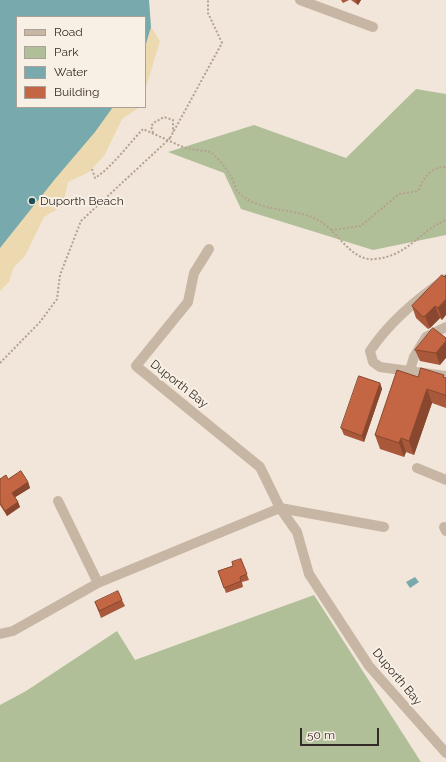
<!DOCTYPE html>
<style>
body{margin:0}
#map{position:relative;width:446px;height:762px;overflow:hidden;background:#f1e6d9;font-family:Raleway,sans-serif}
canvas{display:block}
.legend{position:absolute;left:16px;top:16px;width:130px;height:92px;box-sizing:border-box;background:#f9f0e5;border:1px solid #aaa199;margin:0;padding:5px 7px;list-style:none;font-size:12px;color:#342b26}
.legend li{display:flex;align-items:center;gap:8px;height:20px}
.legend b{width:20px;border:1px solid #aaa199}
.scale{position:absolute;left:300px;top:728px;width:79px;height:18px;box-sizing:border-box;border:2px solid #342b26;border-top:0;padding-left:5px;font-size:12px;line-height:14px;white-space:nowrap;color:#342b26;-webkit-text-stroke:3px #f9f0e5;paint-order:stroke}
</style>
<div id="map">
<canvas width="446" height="762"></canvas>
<ul class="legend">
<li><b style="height:5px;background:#c8b6a5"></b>Road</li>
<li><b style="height:11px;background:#b1bf99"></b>Park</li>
<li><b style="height:11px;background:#78a9ad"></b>Water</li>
<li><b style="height:11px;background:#c46643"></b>Building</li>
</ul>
<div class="scale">50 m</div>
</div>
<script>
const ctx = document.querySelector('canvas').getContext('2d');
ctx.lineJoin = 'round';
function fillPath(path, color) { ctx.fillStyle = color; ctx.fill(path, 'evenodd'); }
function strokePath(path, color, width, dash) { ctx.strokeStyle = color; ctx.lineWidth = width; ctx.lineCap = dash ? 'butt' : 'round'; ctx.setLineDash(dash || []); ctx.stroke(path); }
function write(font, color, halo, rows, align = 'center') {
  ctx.font = font + ' Raleway,sans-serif'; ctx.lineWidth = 4; ctx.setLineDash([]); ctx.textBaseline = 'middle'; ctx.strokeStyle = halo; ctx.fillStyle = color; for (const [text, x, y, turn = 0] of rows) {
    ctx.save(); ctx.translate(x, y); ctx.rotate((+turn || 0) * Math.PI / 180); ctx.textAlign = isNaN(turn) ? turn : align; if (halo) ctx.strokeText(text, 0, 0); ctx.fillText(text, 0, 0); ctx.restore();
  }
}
fillPath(new Path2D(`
 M416 89 446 94V235L373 250 241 209 224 173 168 152 254 125 346 158Z
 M314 595 421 762H0V705L26 691 117 631 135 660Z`), '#b1bf99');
fillPath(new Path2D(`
 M145 26 151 27 160 41 145 91Z
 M73 107H140L122 119 104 156 89 172 68 182 63 206 44 217 25 256 14 267 9 282 0 291V197Z`), '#ecd9af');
fillPath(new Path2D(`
 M0 0H149L151 27 145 47V17H17V107H113L95 132 55 179 0 248Z
 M415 577 419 582 410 588 406 582Z`), '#78a9ad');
strokePath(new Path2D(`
 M153 133 151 126 155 122 164 117 173 120V132
 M170 138 222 43 208 13V0
 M92 169 95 178C112 167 128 145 143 129L185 148 211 152C218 159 226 167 230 175 234 181 235 190 240 194 261 212 290 208 314 218 337 227 349 262 375 259 409 256 420 230 446 220
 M331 230 361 226 399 194 418 191C424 178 430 167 446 167
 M0 363 40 322 57 299 60 275 81 221 166 142`), '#b4a08f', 2, [2, 2]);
strokePath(new Path2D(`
 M300 0 373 27
 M209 249 194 273 188 302 136 366 260 467 280 508 297 532 309 574 369 666 446 753
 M446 279C418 298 389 323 370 351L373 362 380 367 446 376
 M410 370 414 357 426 337 446 327
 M417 468 446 480
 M58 501 98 583
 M444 527 446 531
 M0 634 13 631 98 583 280 508 384 527`), '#c8b6a5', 10);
strokePath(new Path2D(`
 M166 142 170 138`), '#b4a08f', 2, [2, 2]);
fillPath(new Path2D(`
 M341 0H349L343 3Z
 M351 0H361L358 5Z
 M442 275V320L440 318 430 328 428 329 416 318 412 306Z
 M446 338 440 365 420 361 415 350Z
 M418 377 446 378V408L432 403 414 455 406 452 404 457 380 449 375 435Z
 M380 383 382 389 364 442 344 435 341 428Z
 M0 479H8L28 482 30 488 15 497 18 502 20 507 7 516 0 505Z
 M241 559 249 580 242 582 243 587 226 593 218 571 233 566Z
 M122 600 125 606 101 618 95 602Z`), '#a9583a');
fillPath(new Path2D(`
 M356 0H361L358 5Z
 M446 299V315L442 320 438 308Z
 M435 306 440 318 430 328 425 316Z
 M446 341V358L440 365 436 353Z
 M380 383 382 389 364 442 362 436Z
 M427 389 432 403 414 455 409 441Z
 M401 438 406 452 404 457 399 443Z
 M28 482 30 488 14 498 12 493Z
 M18 502 20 507 7 516 5 511Z`), '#89472f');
const building = new Path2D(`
 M442 275 444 277 446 275V299L438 308 435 306 425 316 423 317 412 306Z
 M433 328 446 338V341L436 353 415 350Z
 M421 368 444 375 443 377 446 378V397L445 396V395L427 389 409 441 401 438 399 443 375 435 397 370 418 377Z
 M359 376 380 383 362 436 341 428Z
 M21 471 28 482 12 493 18 502 5 511 0 503V479L6 475 8 479Z
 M241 559 247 574 240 577 241 581 224 588 218 571 233 566 232 562Z
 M118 591 122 600 99 611 95 602Z`);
fillPath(building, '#c46643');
strokePath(building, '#89472f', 1);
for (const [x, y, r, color] of [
 [32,201,4,"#1c4f55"]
]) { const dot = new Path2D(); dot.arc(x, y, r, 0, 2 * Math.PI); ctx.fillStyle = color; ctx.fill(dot); strokePath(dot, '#f9f0e5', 1.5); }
write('12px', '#342b26', '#f9f0e5', [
 ["Duporth Beach",40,201]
], 'left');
write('12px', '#342b26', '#f9f0e5', [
 ["Duporth Bay",179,384,38],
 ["Duporth Bay",397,677,50]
]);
</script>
